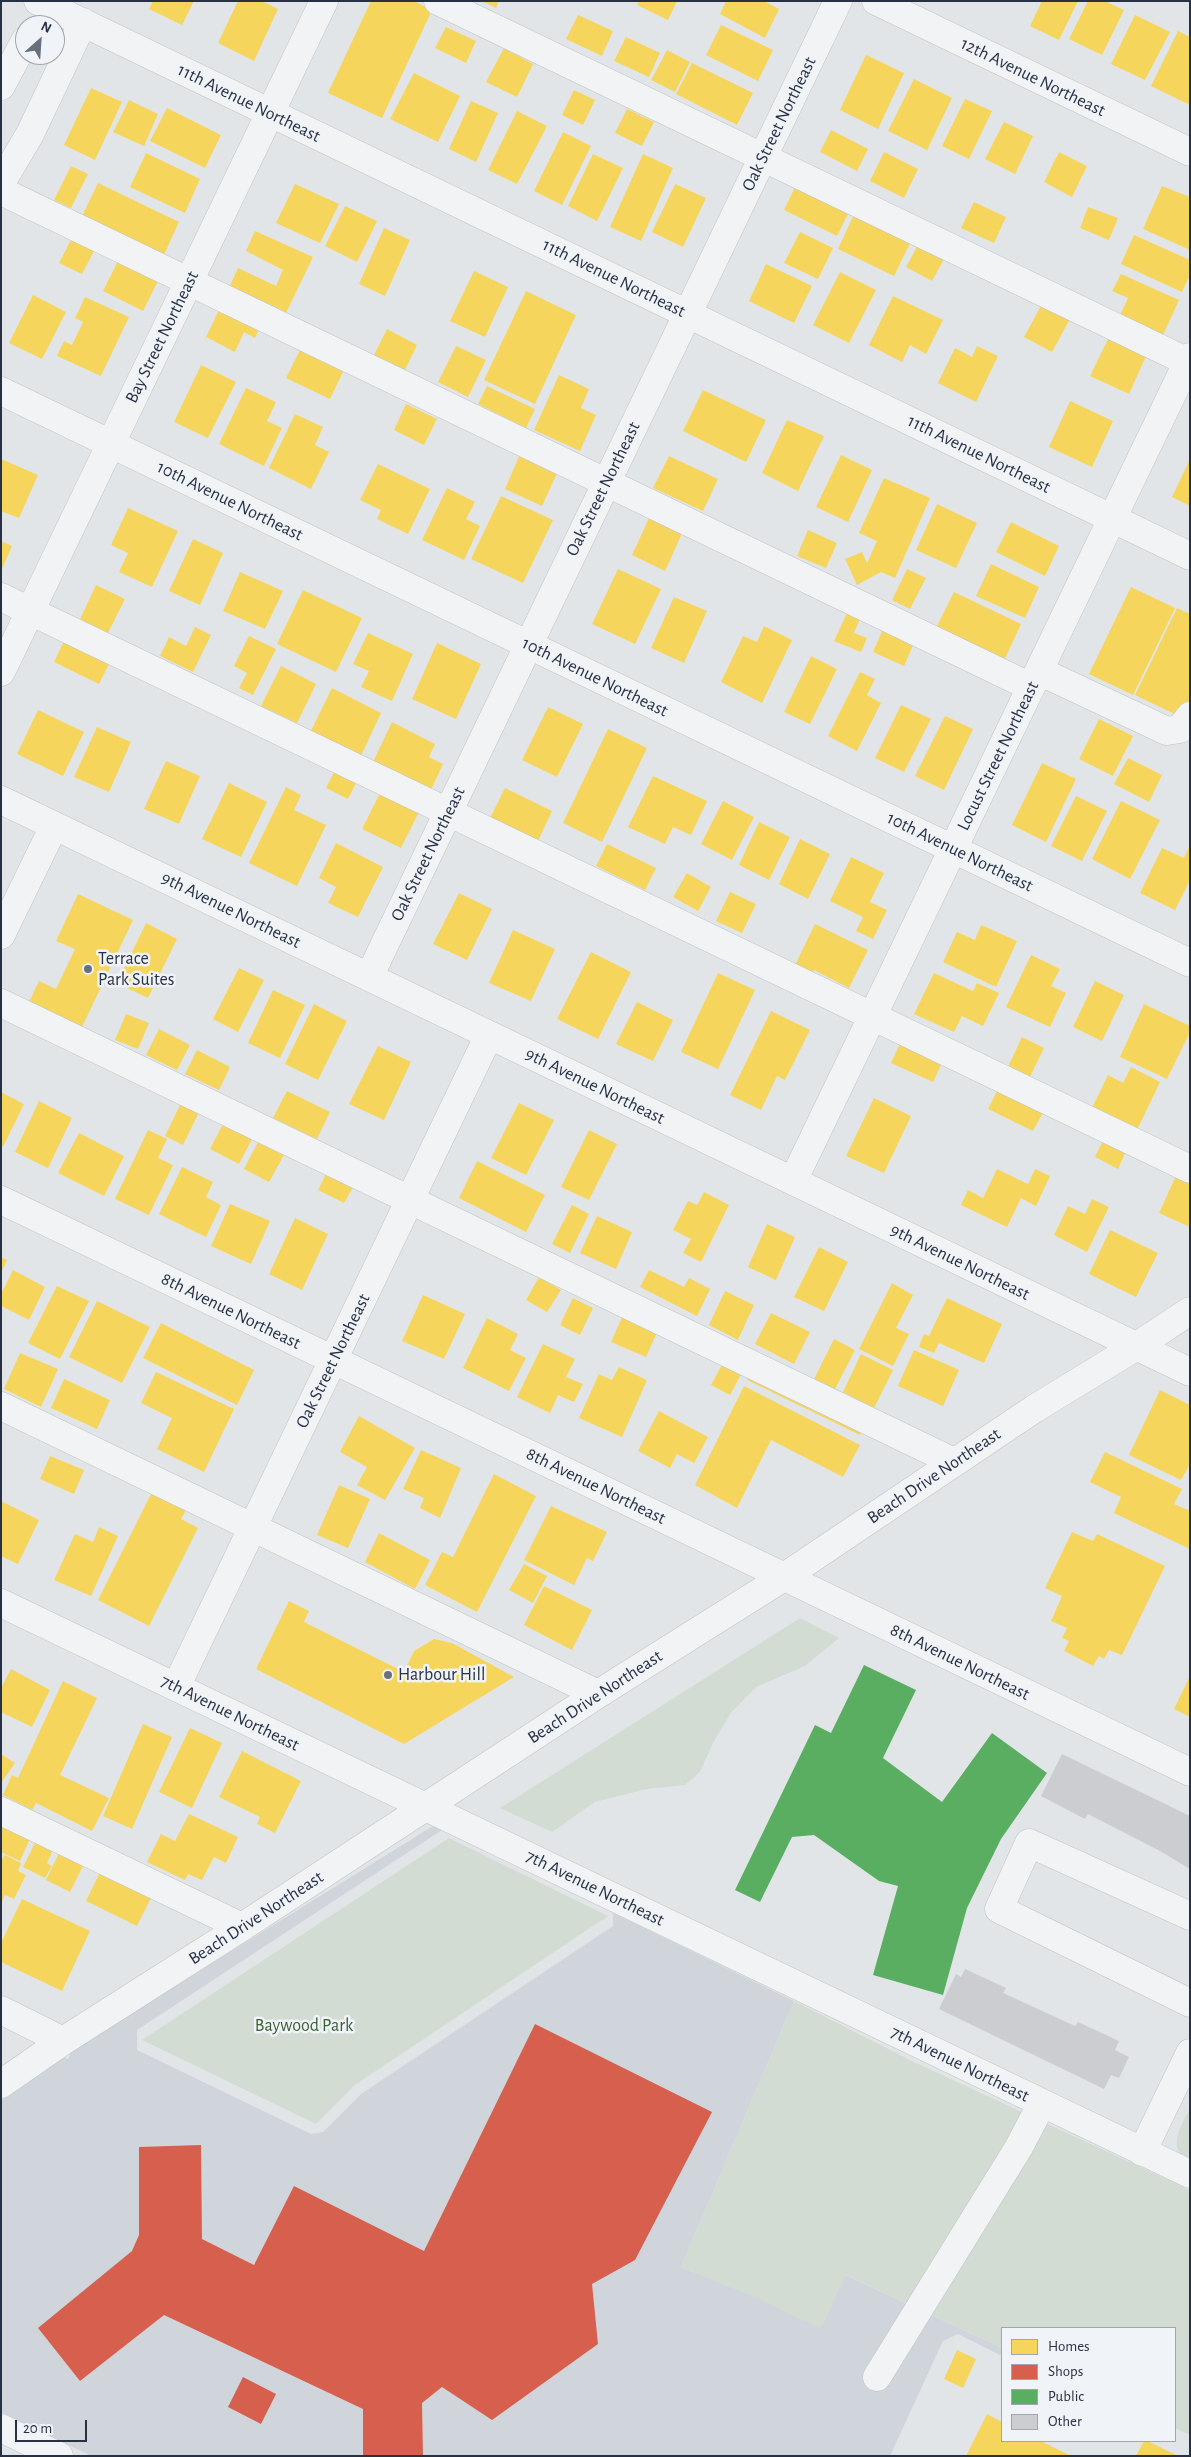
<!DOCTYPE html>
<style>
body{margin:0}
#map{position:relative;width:1191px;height:2457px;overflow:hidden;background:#e2e5e8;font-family:"Alegreya Sans",sans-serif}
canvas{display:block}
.frame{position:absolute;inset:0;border:2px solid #283143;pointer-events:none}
.legend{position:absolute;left:1001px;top:2327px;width:175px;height:115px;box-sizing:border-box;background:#f0f3f7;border:1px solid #a0a5af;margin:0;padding:6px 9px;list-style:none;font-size:15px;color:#283143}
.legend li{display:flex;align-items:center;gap:10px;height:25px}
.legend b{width:25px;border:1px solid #a0a5af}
.north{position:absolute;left:15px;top:15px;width:50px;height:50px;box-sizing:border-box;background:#f0f3f7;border:1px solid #a0a5af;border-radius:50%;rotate:26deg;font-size:14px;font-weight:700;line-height:20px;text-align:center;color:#283143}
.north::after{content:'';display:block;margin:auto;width:18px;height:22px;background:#69707d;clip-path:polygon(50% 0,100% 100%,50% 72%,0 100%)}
.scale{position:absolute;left:15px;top:2420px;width:72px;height:22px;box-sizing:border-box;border:2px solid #283143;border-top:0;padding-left:6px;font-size:15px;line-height:18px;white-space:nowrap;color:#283143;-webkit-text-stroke:4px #f0f3f7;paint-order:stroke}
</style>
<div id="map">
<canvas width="1191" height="2457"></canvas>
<div class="frame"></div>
<ul class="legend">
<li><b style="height:14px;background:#f6d55c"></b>Homes</li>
<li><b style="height:14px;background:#d6604d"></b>Shops</li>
<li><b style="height:14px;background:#5aae61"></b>Public</li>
<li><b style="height:14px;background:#cbcdd0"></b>Other</li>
</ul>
<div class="north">N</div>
<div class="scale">20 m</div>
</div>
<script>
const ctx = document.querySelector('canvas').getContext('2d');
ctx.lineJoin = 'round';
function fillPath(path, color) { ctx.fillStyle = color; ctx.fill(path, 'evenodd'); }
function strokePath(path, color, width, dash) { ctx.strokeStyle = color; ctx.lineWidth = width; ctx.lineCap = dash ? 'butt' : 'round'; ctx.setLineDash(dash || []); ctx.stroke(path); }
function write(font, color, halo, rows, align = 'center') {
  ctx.font = font + ' "Alegreya Sans",sans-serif'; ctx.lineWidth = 5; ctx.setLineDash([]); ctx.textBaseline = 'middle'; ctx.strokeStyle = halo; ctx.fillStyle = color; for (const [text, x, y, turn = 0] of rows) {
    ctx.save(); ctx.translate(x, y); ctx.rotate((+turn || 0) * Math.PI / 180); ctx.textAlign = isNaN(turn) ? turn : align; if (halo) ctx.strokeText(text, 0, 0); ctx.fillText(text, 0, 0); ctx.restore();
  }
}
fillPath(new Path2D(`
 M433 1826 442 1830 137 2030V2050L311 2134 323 2132 361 2094 613 1926V1913L794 2001 681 2267 823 2324 841 2273 1002 2348V2356L958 2334 943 2341 890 2456H91L1 2412V2100L63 2057 68 2059 72 2050Z`), '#d0d4db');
fillPath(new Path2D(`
 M800 1618 839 1638 805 1666 756 1687 731 1713 714 1741 700 1772 685 1785 647 1789 595 1802 552 1832 500 1808Z
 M449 1838 608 1916 355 2085 316 2124 142 2040Z
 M794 2001 914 2062 1190 2190V2435L1175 2428V2328H1002V2348L846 2275 823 2325 819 2328 759 2299 681 2267Z
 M1190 2108V2162C1165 2150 1181 2126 1190 2108Z`), '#d2dcd3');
fillPath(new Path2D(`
 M153 1H194L182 25 149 9Z
 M238 1H262L278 9 254 61 218 43Z
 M371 1H414L432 10 382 118 328 93Z
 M482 1H499L496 8Z
 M639 1H677L668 20 637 5Z
 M726 1H764L779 9 765 38 720 14Z
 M1042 1H1078L1059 40 1030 26Z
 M1088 1H1105L1124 10 1102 55 1069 39Z
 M578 15 613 31 602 56 566 39Z
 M1135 15 1170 32 1145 80 1111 64Z
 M721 25 773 50 758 81 706 55Z
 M446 27 476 41 466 63 435 48Z
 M1178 31 1190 37V105L1151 86Z
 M626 37 660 53 649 77 614 61Z
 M504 48 533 64 517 97 486 82Z
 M667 50 690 62 675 92 651 80Z
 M866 55 904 73 878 129 840 110Z
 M692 63 753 93 737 125 676 94Z
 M414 73 460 96 438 142 390 119Z
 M914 79 952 98 927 150 888 131Z
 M91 88 122 102 95 160 64 145Z
 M574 90 595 100 583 125 562 115Z
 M965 99 992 111 969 159 942 146Z
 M129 100 158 114 144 146 113 132Z
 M471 101 498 113 476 162 449 149Z
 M167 108 221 135 205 168 150 141Z
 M627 109 654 122 642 146 615 133Z
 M517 111 547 126 517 184 488 170Z
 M1004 122 1033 136 1015 174 985 159Z
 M831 130 868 149 857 171 820 152Z
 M563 132 591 146 562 205 534 191Z
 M884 152 918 169 904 198 870 181Z
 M1059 152 1087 166 1072 197 1044 182Z
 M146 153 200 179 185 213 130 187Z
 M593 154 623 168 597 221 568 206Z
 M643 154 673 168 641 241 610 227Z
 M71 166 88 174 71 208 54 200Z
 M798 181 851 208 837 236 784 210Z
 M98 183 179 222 164 255 82 216Z
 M295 184 339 204 320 243 276 223Z
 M675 184 706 198 683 247 652 232Z
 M1162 186 1190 197V250L1143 229Z
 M974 202 1006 217 994 243 961 228Z
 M345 206 377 221 357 262 325 246Z
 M1088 207 1118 218 1109 240 1080 228Z
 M856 210 913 237 894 276 838 249Z
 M384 228 410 240 385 296 359 284Z
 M255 231 313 257 284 317 228 290 238 268 276 286 283 270 246 251Z
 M800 232 833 248 818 279 784 263Z
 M1134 235 1190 260V275L1182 292 1121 264Z
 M71 240 94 251 82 274 59 263Z
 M919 243 945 257 932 281 906 267Z
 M119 259 159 279 143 311 103 291Z
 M766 264 812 286 794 323 749 301Z
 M474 271 508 287 485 337 450 321Z
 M840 272 876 290 849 343 813 325Z
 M1121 274 1179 300 1163 335 1120 315 1128 298 1112 291Z
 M526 291 576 315 535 404 484 380Z
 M33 295 66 312 42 359 9 343Z
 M893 296 943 320 926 354 910 345 902 362 869 345Z
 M85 297 129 317 101 376 57 356 64 341 72 345 83 322 75 318Z
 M1042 304 1070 319 1052 352 1024 337Z
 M221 306 261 325 255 338 244 332 235 352 206 337Z
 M387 329 417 345 404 372 373 357Z
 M1109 337 1147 354 1129 394 1090 376Z
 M456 346 486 360 468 397 438 382Z
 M977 346 998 356 976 402 938 383 955 348 972 357Z
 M301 348 344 370 330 399 286 378Z
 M201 365 236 382 208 438 174 422Z
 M559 375 589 389 581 408 596 415 580 451 534 430Z
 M487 386 535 409 526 428 478 404Z
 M246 388 276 402 267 421 282 428 264 466 219 444Z
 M703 390 766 420 746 462 683 431Z
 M1070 401 1113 421 1092 467 1049 447Z
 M406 404 437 419 424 445 394 430Z
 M295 414 323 427 315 445 329 452 311 489 269 468Z
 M787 420 824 436 798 491 762 473Z
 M521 452 559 469 542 506 505 489Z
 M841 455 872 470 848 522 816 507Z
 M669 456 718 479 703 511 653 488Z
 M1 459 38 475 19 518 1 511Z
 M1190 459V506L1172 497Z
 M378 464 430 489 408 534 377 519 381 510 360 500Z
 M884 478 930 498 895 578 881 572 857 585 845 559 862 552 867 563 877 541 859 533Z
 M447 488 475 502 466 519 480 526 464 560 422 540Z
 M501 496 553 520 523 583 471 559Z
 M937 504 977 523 956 568 916 550Z
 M128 508 178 531 152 587 119 572 128 553 111 545Z
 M650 516 683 531 665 571 632 555Z
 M1011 522 1059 546 1045 576 996 552Z
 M808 530 837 543 826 568 797 556Z
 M193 539 223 553 200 605 169 591Z
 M1 541 12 546 1 571Z
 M991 564 1039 587 1025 618 976 596Z
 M618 569 661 589 635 644 592 624Z
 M907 569 926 578 910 609 892 600Z
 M240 572 283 591 265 629 223 611Z
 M96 585 125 599 108 633 80 619Z
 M1131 587 1175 608 1133 695 1089 674Z
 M303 590 362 618 336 672 277 644Z
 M954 592 1021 624 1004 661 936 628Z
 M674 597 707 611 684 663 651 648Z
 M1177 608 1190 614V703L1183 718 1135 695Z
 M847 613 860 619 854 633 867 638 861 652 834 641Z
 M764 626 792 640 762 703 721 682 743 636 757 642Z
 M195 627 211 635 193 672 160 656 169 637 186 646Z
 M883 629 914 643 904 666 873 652Z
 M368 633 413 654 392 701 361 687 369 671 353 664Z
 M249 636 276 649 253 695 239 688 247 673 234 666Z
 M66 637 111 660 99 684 54 662Z
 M437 643 481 664 456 719 412 699Z
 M811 656 837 669 810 724 784 712Z
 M281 666 316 684 297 723 261 706Z
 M860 672 875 679 867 695 881 703 857 751 828 736Z
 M332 688 381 713 360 758 310 733Z
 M901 705 931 719 904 772 875 758Z
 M548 707 583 724 557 777 522 760Z
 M38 710 84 732 63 776 17 754Z
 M945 716 973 729 944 790 915 776Z
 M1099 719 1133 736 1113 776 1079 759Z
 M392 722 435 744 429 757 443 764 430 792 372 764Z
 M97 727 131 742 109 792 74 777Z
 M608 729 647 748 602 842 563 823Z
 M1128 758 1162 775 1149 802 1114 784Z
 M166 761 200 776 179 824 144 809Z
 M1042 763 1076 779 1046 842 1012 825Z
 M338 764 360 775 348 799 326 788Z
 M653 776 707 801 691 835 673 827 665 844 628 827Z
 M229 783 267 802 241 857 202 839Z
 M286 787 301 795 294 810 326 825 297 886 249 863Z
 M383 787 422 806 401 848 362 829Z
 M505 788 552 811 538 841 490 818Z
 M1076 796 1107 811 1082 861 1051 846Z
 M723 801 754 817 732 860 701 844Z
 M1121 801 1160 820 1130 879 1092 859Z
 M759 822 790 837 769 880 739 865Z
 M800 839 830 854 808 899 779 884Z
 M336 843 383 867 358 917 328 903 336 887 319 878Z
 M607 844 656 868 645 890 596 866Z
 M1190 845V880L1175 910 1140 893 1162 848 1184 858Z
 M851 857 884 873 870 902 887 910 873 939 856 931 863 917 830 901Z
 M687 873 711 887 698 911 673 897Z
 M730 892 756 904 742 933 716 921Z
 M459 893 492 909 467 960 433 944Z
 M78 894 133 920 82 1027 29 1002 39 981 56 989 75 949 56 941Z
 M146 923 177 939 148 998 117 983Z
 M815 924 868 950 849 988 814 970 811 975 794 967Z
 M981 925 1017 941 996 987 943 962 957 932 975 940Z
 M513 930 555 949 531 1001 489 983Z
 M591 952 631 972 598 1039 557 1019Z
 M1031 955 1060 969 1051 986 1066 993 1050 1027 1006 1007Z
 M239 968 264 980 238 1032 213 1019Z
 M718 973 755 990 718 1069 681 1052Z
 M934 973 973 991 977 983 999 993 983 1026 962 1016 954 1032 914 1014Z
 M1095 981 1124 995 1102 1041 1073 1027Z
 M273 990 305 1005 280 1058 248 1043Z
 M637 1002 673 1020 653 1061 616 1044Z
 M314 1004 347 1021 318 1080 285 1064Z
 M1144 1004 1190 1026V1032L1167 1079 1120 1057Z
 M771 1011 810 1030 785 1080 777 1076 761 1110 730 1095Z
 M126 1014 149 1023 138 1049 115 1040Z
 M159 1029 190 1045 177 1070 146 1055Z
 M903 1037 945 1056 933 1082 891 1063Z
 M1022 1037 1044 1048 1029 1079 1007 1069Z
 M378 1046 411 1062 384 1120 349 1104Z
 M197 1050 230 1067 219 1090 185 1074Z
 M1131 1067 1160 1082 1137 1130 1092 1108 1108 1075 1123 1083Z
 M1000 1085 1046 1107 1033 1131 988 1109Z
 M287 1091 330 1112 317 1139 273 1118Z
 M1 1092 24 1104 3 1147 1 1145Z
 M874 1098 911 1116 884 1173 846 1156Z
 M39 1101 72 1118 48 1168 15 1152Z
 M182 1101 200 1110 183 1145 165 1136Z
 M519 1103 554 1120 526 1175 491 1158Z
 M223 1124 252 1139 239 1164 210 1149Z
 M148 1130 167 1139 158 1158 173 1165 149 1215 115 1199Z
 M589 1130 617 1144 589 1200 561 1187Z
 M79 1133 124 1156 104 1196 58 1173Z
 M1106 1134 1129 1145 1118 1169 1095 1157Z
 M258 1142 284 1155 269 1182 244 1169Z
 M477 1161 545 1195 526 1232 459 1198Z
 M331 1164 358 1179 344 1203 318 1190Z
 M182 1167 213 1182 206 1197 221 1205 206 1237 159 1214Z
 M997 1169 1028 1184 1035 1169 1050 1176 1036 1206 1021 1198 1007 1227 961 1205 968 1190 983 1198Z
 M1179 1169 1190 1174V1227L1159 1213Z
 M704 1192 729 1205 701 1262 683 1253 691 1239 673 1230 688 1201 697 1205Z
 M1092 1199 1109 1207 1087 1252 1054 1235 1068 1206 1085 1214Z
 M230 1204 270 1221 251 1264 211 1246Z
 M572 1205 589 1214 570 1253 552 1244Z
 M597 1216 632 1232 616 1269 580 1253Z
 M295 1218 328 1234 302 1290 269 1274Z
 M767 1224 795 1237 776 1280 748 1267Z
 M1110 1230 1158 1253 1136 1297 1089 1274Z
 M819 1247 848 1262 824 1311 794 1297Z
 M1 1257 7 1260 1 1273Z
 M13 1270 45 1287 29 1320 1 1306V1294Z
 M649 1270 684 1287 689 1278 710 1289 697 1316 640 1287Z
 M539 1277 561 1290 547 1312 526 1300Z
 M892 1283 913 1295 896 1328 909 1334 893 1366 859 1349Z
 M57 1286 89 1301 60 1359 28 1343Z
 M725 1291 754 1305 738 1340 709 1325Z
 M423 1295 465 1314 444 1359 402 1341Z
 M573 1298 593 1308 580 1335 560 1325Z
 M947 1298 1002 1324 984 1363 939 1343 934 1353 919 1347 924 1334 929 1336Z
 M97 1301 150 1327 122 1383 69 1357Z
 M624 1313 659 1328 646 1357 611 1342Z
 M771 1313 810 1332 794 1364 755 1344Z
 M487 1318 518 1334 510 1350 526 1358 509 1391 463 1368Z
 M161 1323 254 1370 237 1405 143 1358Z
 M834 1339 855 1350 835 1389 814 1379Z
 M543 1344 575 1359 566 1377 583 1384 574 1402 558 1395 550 1413 517 1397Z
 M914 1350 959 1370 943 1406 898 1386Z
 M20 1353 58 1369 41 1407 4 1389Z
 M861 1354 893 1370 874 1408 843 1392Z
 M726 1357 745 1367 730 1395 711 1385Z
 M619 1367 647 1380 622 1437 579 1418 599 1374 612 1380Z
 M753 1369 865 1424 860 1435 747 1380Z
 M156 1372 234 1409 204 1472 157 1449 172 1418 141 1403Z
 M64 1379 110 1400 97 1429 51 1408Z
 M744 1386 860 1445 843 1477 771 1440 737 1508 695 1485Z
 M1160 1390 1190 1405V1464L1181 1480 1129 1455Z
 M659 1411 708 1437 694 1463 677 1454 670 1468 638 1451Z
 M359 1416 415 1448 385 1500 357 1485 367 1467 340 1452Z
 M421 1450 461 1468 440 1518 420 1508 424 1498 403 1489Z
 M1105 1452 1182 1489 1174 1504 1190 1511V1549L1114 1513 1121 1497 1090 1482Z
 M50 1456 84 1470 74 1494 40 1479Z
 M494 1474 536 1496 477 1612 425 1585 442 1552 453 1557Z
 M339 1485 370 1499 348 1548 317 1535Z
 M155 1486 190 1503 181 1519 198 1528 149 1626 98 1600Z
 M1 1501 39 1520 18 1564 1 1556Z
 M551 1506 607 1532 593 1561 587 1558 574 1585 524 1560Z
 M99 1527 118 1536 91 1596 54 1580 75 1534 93 1542Z
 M1072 1532 1093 1541 1097 1534 1165 1566 1122 1655 1109 1650 1104 1659 1099 1656 1093 1666 1064 1651 1069 1641 1062 1638 1067 1628 1051 1621 1062 1596 1045 1588Z
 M379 1533 430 1560 415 1589 365 1562Z
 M524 1564 547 1576 533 1603 509 1590Z
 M544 1586 592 1610 572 1650 524 1625Z
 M289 1601 309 1611 304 1622 404 1672 414 1651 434 1639 452 1643 514 1677 404 1744 256 1669Z
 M11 1669 50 1690 32 1727 1 1712V1688Z
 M1190 1676V1717L1174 1709Z
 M63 1681 97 1698 60 1775 109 1798 92 1831 36 1803 32 1810 3 1795 12 1775 18 1778Z
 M143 1724 172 1737 132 1829 103 1816Z
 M190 1728 222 1743 192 1808 159 1792Z
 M242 1751 301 1781 275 1833 257 1824 260 1817 219 1797Z
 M1 1754 15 1763 1 1783Z
 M189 1814 238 1837 226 1863 214 1857 202 1880 188 1874 185 1880 147 1862 161 1834 175 1841Z
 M1 1820 32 1834 20 1861 1 1852Z
 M36 1841 53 1850 47 1863 52 1866 45 1878 23 1867Z
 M59 1853 83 1866 70 1892 46 1880Z
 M5 1855 21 1863 18 1871 26 1875 14 1899 5 1895 1 1903V1861Z
 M103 1866 154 1892 137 1926 86 1901Z
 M22 1899 90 1931 62 1991 1 1962V1943Z
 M957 2350 976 2359 963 2388 944 2379Z
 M987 2414 1002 2422V2441H1041L1071 2456H966Z
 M1144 2441H1148L1178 2456H1136Z`), '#f6d55c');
fillPath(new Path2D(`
 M535 2024 712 2112 635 2260 592 2284 598 2344 492 2420 442 2387 422 2403 423 2456H363V2409L164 2315 80 2381 38 2328 132 2251 139 2235V2147L201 2145 202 2239 254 2265 294 2186 424 2251Z
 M243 2377 276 2394 261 2424 228 2407Z`), '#d6604d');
fillPath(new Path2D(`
 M864 1665 916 1690 883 1758 942 1802 992 1733 1047 1773 1001 1839 967 1908 943 1995 873 1975 898 1886 879 1881 814 1835 792 1837 760 1902 735 1890 815 1725 831 1733Z`), '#5aae61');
fillPath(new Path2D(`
 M1062 1754 1190 1816V1869L1160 1851 1088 1814 1085 1819 1041 1796Z
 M965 1969 1006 1988 1003 1993 1075 2026 1078 2022 1119 2041 1115 2050 1129 2057 1119 2078 1111 2075 1104 2089 939 2009 956 1974 961 1977Z`), '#cbcdd0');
const minor = new Path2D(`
 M38 1 1190 556
 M438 1 1190 363
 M876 1 1190 152
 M1 86 25 41
 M1 183 30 134 83 22
 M1 191 1031 687
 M1 391 1190 963
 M1 597 1190 1169
 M1039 671 1167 731 1180 729 1190 716
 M1 672 324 1
 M1 800 1190 1372
 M1 935 54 826
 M369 977 838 1
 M1 1003 954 1462
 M793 1181 1190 357
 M1 1200 1190 1772
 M1 1406 598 1694
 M1 1603 1190 2174
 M176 1687 489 1035
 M1 1811 242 1927
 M1190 1916 1029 1843 999 1909 1190 2003
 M1 2010 63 2041
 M1 2084 63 2041 242 1927 598 1694 784 1577 1034 1409 1137 1346 1190 1311
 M1142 2152 1190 2053
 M877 2377 1019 2147 1042 2103
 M1 2428 59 2456`);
strokePath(minor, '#c0c3c6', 29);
strokePath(minor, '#f2f3f4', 28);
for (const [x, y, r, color] of [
 [88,969,5,"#69707d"],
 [388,1675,5,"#69707d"]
]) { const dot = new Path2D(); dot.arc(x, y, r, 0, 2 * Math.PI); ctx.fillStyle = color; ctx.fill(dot); strokePath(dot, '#f0f3f7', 2); }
write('18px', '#283143', '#f0f3f7', [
 ["12th Avenue Northeast",1033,77,26],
 ["11th Avenue Northeast",249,103,26],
 ["Oak Street Northeast",779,124,-64],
 ["11th Avenue Northeast",614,278,26],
 ["Bay Street Northeast",162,337,-64],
 ["11th Avenue Northeast",979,454,26],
 ["Oak Street Northeast",603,489,-64],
 ["10th Avenue Northeast",230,501,26],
 ["10th Avenue Northeast",595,677,26],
 ["Locust Street Northeast",998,756,-64],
 ["10th Avenue Northeast",960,852,26],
 ["Oak Street Northeast",428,854,-64],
 ["9th Avenue Northeast",231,910,26],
 ["9th Avenue Northeast",595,1086,26],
 ["9th Avenue Northeast",960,1262,26],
 ["8th Avenue Northeast",231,1311,26],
 ["Oak Street Northeast",333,1361,-64],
 ["Beach Drive Northeast",934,1476,-34],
 ["8th Avenue Northeast",596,1486,26],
 ["8th Avenue Northeast",960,1662,26],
 ["Beach Drive Northeast",595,1697,-33],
 ["7th Avenue Northeast",230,1713,26],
 ["7th Avenue Northeast",595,1888,26],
 ["Beach Drive Northeast",256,1918,-33],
 ["7th Avenue Northeast",960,2064,26]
]);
write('18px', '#283143', '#f0f3f7', [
 ["Terrace",98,959],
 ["Park Suites",98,980],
 ["Harbour Hill",398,1675]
], 'left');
write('18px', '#3b5f34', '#f0f3f7', [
 ["Baywood Park",304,2026]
]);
</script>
